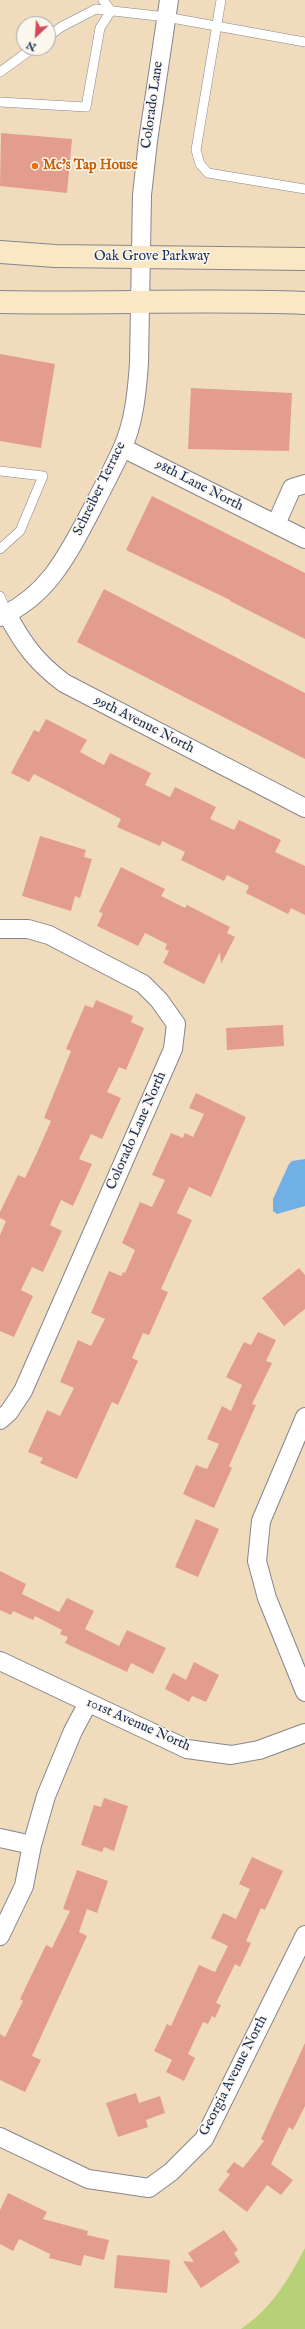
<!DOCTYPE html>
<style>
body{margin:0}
#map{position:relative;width:305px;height:2329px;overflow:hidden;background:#f0dcbc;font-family:"IM FELL English",serif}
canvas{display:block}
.north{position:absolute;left:16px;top:16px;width:40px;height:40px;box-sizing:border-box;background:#fbf7ec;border:1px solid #a1a7b3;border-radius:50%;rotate:205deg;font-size:11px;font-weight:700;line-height:16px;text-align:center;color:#1b2f5e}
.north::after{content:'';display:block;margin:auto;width:14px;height:18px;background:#d1495b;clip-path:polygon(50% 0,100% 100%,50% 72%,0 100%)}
</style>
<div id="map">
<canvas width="305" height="2329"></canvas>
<div class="north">N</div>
</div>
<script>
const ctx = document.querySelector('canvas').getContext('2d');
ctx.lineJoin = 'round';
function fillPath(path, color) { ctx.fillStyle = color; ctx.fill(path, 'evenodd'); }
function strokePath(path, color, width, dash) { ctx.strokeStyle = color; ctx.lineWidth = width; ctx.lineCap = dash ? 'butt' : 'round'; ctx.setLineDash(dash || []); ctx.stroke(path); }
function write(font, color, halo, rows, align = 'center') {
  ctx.font = font + ' "IM FELL English",serif'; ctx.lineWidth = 3; ctx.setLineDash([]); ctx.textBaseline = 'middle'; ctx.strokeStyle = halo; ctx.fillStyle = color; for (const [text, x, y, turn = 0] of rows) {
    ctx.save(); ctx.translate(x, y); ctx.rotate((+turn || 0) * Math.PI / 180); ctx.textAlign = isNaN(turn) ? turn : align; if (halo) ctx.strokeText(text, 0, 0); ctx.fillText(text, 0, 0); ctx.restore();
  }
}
fillPath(new Path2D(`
 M305 2248V2329H241C272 2308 288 2280 305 2248Z`), '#b7d177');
fillPath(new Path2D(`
 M305 1159V1206L277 1214 273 1211V1199L289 1164 292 1161Z`), '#70b0e4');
fillPath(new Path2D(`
 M1 133 72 139 67 193 0 186Z
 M0 354 55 364 41 448 0 441Z
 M191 388 292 393 289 451 188 449Z
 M152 496 305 573V639L230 601V600L126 550Z
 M104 589 305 693V759L77 642Z
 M46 719 87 740 80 752 104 765 110 753 151 773 145 785 170 797 175 787 216 807 210 819 234 830 239 820 281 840 275 852 305 866V915L291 908 288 914 246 893 249 886 227 875 224 881 181 860 185 852 162 841 160 846 117 827 121 819 34 774 29 782 11 773 34 730 39 732Z
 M40 836 86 850 84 857 92 859 80 898 75 896 71 911 22 896Z
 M121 867 165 889 161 896 185 908 187 905 230 927 227 933 235 937 221 964 220 952 204 984 163 963 169 951 165 949 167 944 145 933 138 946 97 926 103 913 99 912Z
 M96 1000 133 1016 131 1022 144 1028 126 1070 119 1067 107 1092 121 1098 102 1139 91 1134 79 1159 92 1164 73 1206 61 1200 50 1225 62 1231 43 1272 32 1267 21 1290 33 1296 14 1337 0 1331V1235L6 1221 0 1218V1212L18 1175 25 1178 36 1155 51 1121 44 1118 71 1051 66 1049 85 1005 93 1008Z
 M283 1025 284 1046 227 1050 226 1028Z
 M196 1093 246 1117 211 1197 189 1187 177 1213 192 1220 161 1289 168 1292 149 1335 143 1333 132 1358 138 1361 118 1405 112 1402 77 1479 40 1463 43 1458 28 1452 47 1410 60 1416 74 1388 60 1382 78 1340 91 1346 105 1319 91 1313 109 1271 121 1276 123 1272 125 1273 135 1250 122 1243 140 1202 152 1207 165 1180 152 1175 171 1133 183 1138 185 1133 193 1137 204 1114 189 1108Z
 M299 1268 305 1275V1309L284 1326 262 1298Z
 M258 1332 276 1340 266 1361 272 1363 252 1404 256 1405 229 1466 232 1468 214 1508 183 1494 196 1465 207 1469 219 1444 207 1439 222 1406 231 1411 242 1385 226 1377 244 1342 251 1345Z
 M196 1519 219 1529 198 1577 175 1567Z
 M0 1571 26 1584 22 1594 59 1612 67 1598 94 1611 85 1629 119 1646 127 1630 166 1648 153 1674 131 1663 127 1672 65 1643 68 1637 60 1634 62 1630 35 1616 33 1620 13 1611 11 1615 0 1610Z
 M194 1662 219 1675 206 1702 192 1696 189 1702 165 1689 173 1673 186 1680Z
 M104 1798 128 1806 114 1851 104 1847 102 1852 81 1845 94 1805 101 1807Z
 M252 1857 283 1871 265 1910 261 1908 246 1941 251 1943 240 1967 235 1964 216 2003 221 2005 215 2018 212 2016 208 2024 203 2022 188 2054 195 2058 184 2081 166 2072 172 2060 154 2051 167 2024 171 2026 199 1965 215 1972 228 1946 211 1938 223 1913 236 1919 250 1889 239 1884Z
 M77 1870 108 1881 97 1913 87 1909 79 1932 87 1936 32 2056 41 2060 25 2092 0 2080V2034L5 2037 23 2001 20 1999 46 1945 52 1948 70 1911 63 1909Z
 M305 2043V2106L293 2130 289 2127 271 2164 293 2180 281 2195 267 2185 247 2212 218 2190 230 2174 226 2172 234 2162 243 2168 264 2141 261 2139Z
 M136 2093 139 2103 160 2096 165 2113 146 2120 148 2127 118 2137 106 2103Z
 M8 2193 47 2212 43 2219 88 2231 87 2235 109 2240 104 2260 84 2255 81 2266 49 2258 50 2254 19 2239 13 2251 0 2244V2210Z
 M224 2230 238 2250 234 2253 240 2262 201 2288 183 2261 194 2262 188 2253Z
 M117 2255 170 2260 167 2293 114 2288Z`), '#e29d8f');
const lane = new Path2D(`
 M103 0 111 11
 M221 0 196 150 200 164 208 173 305 189
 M48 37 61 27 96 9 166 17 305 42
 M0 72 33 48
 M0 102 86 107 100 28 111 11
 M0 471 43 476 20 531 0 549
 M0 596 7 614`);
const street = new Path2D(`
 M123 448 305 539
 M276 524 292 488 305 484
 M7 614C23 644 36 662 64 683L305 808
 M0 617C49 595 68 554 92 509 102 489 113 469 122 449 134 423 137 392 139 363L142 195 148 141 169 0
 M0 929H28L49 935 143 984 159 1000 176 1024 173 1049 23 1391 9 1412 0 1420
 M305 1417 261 1521 257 1561 267 1598 305 1692
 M0 1661 187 1749 231 1755 259 1750 305 1733
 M0 1838 32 1845
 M0 1936 24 1886 32 1845 46 1796 73 1731 88 1703
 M0 2137 88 2179 149 2188 171 2172 204 2139 305 1935`);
const secondary = new Path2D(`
 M0 252 55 256 305 259
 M0 302C102 304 203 299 305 303`);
strokePath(lane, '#86868d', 10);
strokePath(street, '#86868d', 20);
strokePath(secondary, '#86868d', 24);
strokePath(lane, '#fff', 9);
strokePath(street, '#fff', 18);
strokePath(secondary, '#fae7c3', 22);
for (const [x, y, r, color] of [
 [35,166,4,"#e8710a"]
]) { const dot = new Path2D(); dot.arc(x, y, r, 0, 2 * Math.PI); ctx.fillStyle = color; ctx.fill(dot); strokePath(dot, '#fbf7ec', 1.5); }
write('14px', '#1b2f5e', '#fbf7ec', [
 ["Colorado Lane",153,105,-82],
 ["Oak Grove Parkway",152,257],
 ["98th Lane North",199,486,27],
 ["Schreiber Terrace",100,489,-64],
 ["99th Avenue North",144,725,27],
 ["Colorado Lane North",137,1131,-66],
 ["101st Avenue North",138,1725,24],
 ["Georgia Avenue North",234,2076,-63]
]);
write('bold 14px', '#c56008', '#fbf7ec', [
 ["Mc's Tap House",43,166]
], 'left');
</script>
